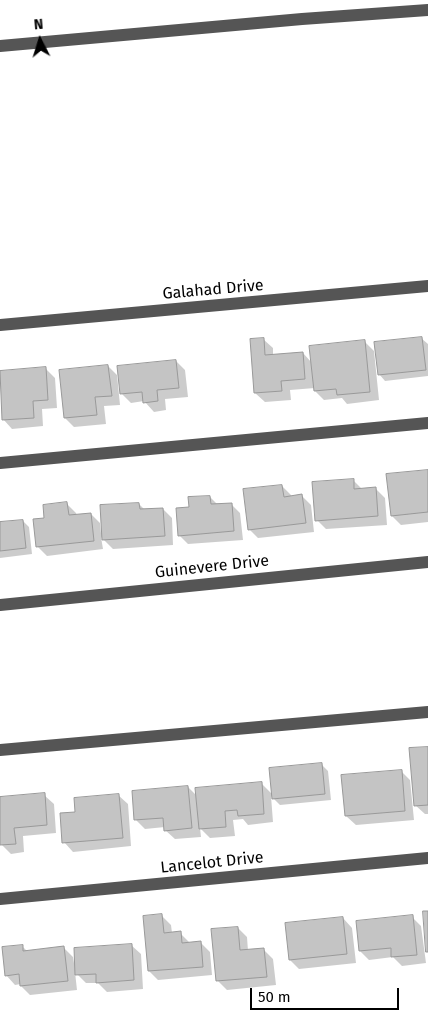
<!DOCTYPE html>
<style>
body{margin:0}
#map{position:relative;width:428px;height:1025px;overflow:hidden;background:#fff;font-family:"Fira Sans",sans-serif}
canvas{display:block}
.north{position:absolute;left:15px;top:15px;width:50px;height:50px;-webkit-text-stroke:4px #fff;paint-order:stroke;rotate:355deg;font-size:14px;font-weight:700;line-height:20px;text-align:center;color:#000}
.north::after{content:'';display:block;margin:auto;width:18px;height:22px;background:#000;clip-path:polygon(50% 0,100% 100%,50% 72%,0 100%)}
.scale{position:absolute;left:250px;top:988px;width:149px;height:22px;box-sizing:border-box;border:2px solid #000;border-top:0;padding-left:6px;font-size:15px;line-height:18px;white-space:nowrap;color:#000;-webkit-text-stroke:4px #fff;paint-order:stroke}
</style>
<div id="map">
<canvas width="428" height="1025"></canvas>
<div class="north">N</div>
<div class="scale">50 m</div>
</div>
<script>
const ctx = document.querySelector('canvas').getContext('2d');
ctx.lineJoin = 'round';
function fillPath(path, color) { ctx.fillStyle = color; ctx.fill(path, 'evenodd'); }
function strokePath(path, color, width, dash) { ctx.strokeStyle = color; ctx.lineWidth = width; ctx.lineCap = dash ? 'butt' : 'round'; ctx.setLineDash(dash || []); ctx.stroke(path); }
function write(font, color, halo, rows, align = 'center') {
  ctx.font = font + ' "Fira Sans",sans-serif'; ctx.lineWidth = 4; ctx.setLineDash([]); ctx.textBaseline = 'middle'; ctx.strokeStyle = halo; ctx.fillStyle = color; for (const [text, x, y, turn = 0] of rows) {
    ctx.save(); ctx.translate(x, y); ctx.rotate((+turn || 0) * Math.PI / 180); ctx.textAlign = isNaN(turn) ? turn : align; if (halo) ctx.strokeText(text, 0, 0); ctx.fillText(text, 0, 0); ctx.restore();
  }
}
fillPath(new Path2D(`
 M421 338 428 344V376L385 381 379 374Z
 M263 339 273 348V355L303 353 312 363 365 342 374 351 379 400 347 404 342 398 324 400 315 391V388L290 390 291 400 265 402 255 393 251 340Z
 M176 361 185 370 188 397 165 399 166 410 154 412 144 401 131 403 122 394Z
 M108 366 117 375 120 405 104 406 106 424 74 427 65 418Z
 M46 369 55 378 57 408 42 409 43 426 12 429 3 419 0 372Z
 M428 471V522L401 525 392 516Z
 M353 480 363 490 376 489 385 498 387 525 326 529 317 520Z
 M282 486 291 495V497L302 496 311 505 314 532 258 538 249 529Z
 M210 497 218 505 231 504 240 513 243 540 188 544 179 535 190 508Z
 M67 504 76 513 77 516 91 514 100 523 101 533 103 532 139 504 145 510 163 509 172 518 173 545 113 549 101 537 103 549 47 556 37 546 45 519Z
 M23 521 29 527 32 554 0 558V523Z
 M428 748V814H425L415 805Z
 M322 765 328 771 331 800 280 805 271 796 273 822 248 825 243 819 233 820 235 836 210 838 200 828 201 837 175 839 165 830V827L145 829 136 820 188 787 198 797 261 783 273 795Z
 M401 771 410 780 414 820 356 825 346 816 343 776Z
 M44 795 54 804 56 833 23 836 24 852 11 854 1 844 0 828V799Z
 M118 795 128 804 131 846 73 852 64 842 77 813Z
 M162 916 171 925 172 933H180L190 943H201L210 952 212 975 158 980 149 971Z
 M412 917 421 926 426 963 402 966 393 957 369 960 360 951Z
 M343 918 352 928 356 963 299 969 290 960Z
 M238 928 247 937 248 951 264 950 273 959 276 985 227 990 217 980Z
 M131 945 141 954 143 989 107 992 98 983H86L75 972 77 990 30 995 21 986V984L15 985 6 975 22 946 28 952 64 948 73 957 74 963Z`), '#0003');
const building = new Path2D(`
 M422 337 426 370 378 375 374 342Z
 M264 338 265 355 303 352 305 379 281 381 282 391 254 393 250 339Z
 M365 340 370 392 337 395 336 389 314 391 309 346Z
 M176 360 179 388 157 390 158 401 143 403 142 392 120 394 117 366Z
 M108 365 112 396 95 397 97 415 64 418 59 370Z
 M46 367 48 400 33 401 34 418 2 420 0 371Z
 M428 470V512L391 516 386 474Z
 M354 479V489L376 487 378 516 315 521 312 482Z
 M282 485 284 497 302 494 306 523 248 530 243 489Z
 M210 496 211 504 232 503 234 531 178 536 176 508 189 507 188 497Z
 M67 502 69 515 91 513 94 541 36 547 33 519 44 518 43 505Z
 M139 503 140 509 163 508 165 536 102 540 100 505Z
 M23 520 26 548 0 551V522Z
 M428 747V805L414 806 409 748Z
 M322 763 325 794 272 799 269 768Z
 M402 770 405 811 345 816 341 775Z
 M262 782 264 814 238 816 237 810 225 811 226 827 199 829 195 788Z
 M188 786 192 828 164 831 163 818 134 820 132 791Z
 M45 793 47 825 14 828 16 844 0 845V797Z
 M119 794 123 838 62 843 60 813 75 812 74 798Z
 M423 911H428V952H426Z
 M162 914 164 933 181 931 182 943 201 941 203 967 148 971 143 916Z
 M413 915 417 955 391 957V948L359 951 356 921Z
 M343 917 347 954 289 960 285 923Z
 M238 927 240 950 264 948 267 977 216 981 211 929Z
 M132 944 134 980 96 983V974L75 975 74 948Z
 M23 945V951L64 946 68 981 20 986 19 974 5 976 2 947Z`);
fillPath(building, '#c4c4c4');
strokePath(building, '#999', 1);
strokePath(new Path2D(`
 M0 46 302 19 428 10
 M0 325 428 286
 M0 463 428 423
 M0 605 428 562
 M0 750 428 712
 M0 899 428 858`), '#555', 12);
write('16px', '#000', '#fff', [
 ["Galahad Drive",213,290,-5],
 ["Guinevere Drive",212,567,-6],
 ["Lancelot Drive",212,863,-6]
]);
</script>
